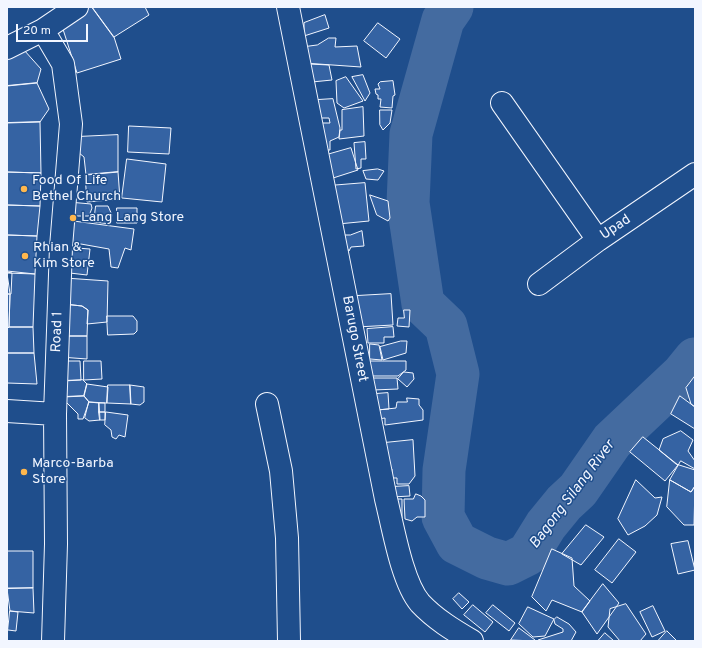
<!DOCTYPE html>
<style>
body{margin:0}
#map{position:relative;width:702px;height:648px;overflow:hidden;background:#1f4e8c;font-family:Overpass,sans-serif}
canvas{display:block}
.frame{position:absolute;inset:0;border:8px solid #f2f6ff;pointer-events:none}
.scale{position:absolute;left:16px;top:24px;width:72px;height:18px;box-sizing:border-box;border:2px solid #f2f6ff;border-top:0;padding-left:5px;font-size:12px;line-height:14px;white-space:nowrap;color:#f2f6ff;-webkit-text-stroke:3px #1f4e8c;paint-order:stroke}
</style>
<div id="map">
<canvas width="702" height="648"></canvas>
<div class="frame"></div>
<div class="scale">20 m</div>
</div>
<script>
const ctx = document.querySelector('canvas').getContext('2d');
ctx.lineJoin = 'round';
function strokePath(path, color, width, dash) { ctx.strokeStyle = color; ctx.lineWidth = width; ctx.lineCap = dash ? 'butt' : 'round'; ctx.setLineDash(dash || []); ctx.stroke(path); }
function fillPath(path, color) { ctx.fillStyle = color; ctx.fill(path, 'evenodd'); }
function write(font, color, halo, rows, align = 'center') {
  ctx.font = font + ' Overpass,sans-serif'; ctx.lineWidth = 3; ctx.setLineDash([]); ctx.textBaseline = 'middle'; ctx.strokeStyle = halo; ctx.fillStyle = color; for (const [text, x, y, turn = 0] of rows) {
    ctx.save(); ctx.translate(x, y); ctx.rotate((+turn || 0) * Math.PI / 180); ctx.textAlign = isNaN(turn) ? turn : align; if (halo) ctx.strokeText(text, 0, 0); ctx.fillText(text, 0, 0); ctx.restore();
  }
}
strokePath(new Path2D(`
 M452 7 443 20 411 134 408 203 423 304 446 326 458 374 444 470 443 517 457 543 487 558 508 564 528 554 546 525 564 503 578 490 612 441 682 375 695 359`), '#446ba0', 43);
const building = new Path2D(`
 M85 7H92L114 37 121 59 77 73 61 23Z
 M92 7H145L149 15 114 37Z
 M325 15 329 28 304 36V23Z
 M378 23 400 39 386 58 364 41Z
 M329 38H336L335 47 357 46 361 67 304 63 302 47 317 45Z
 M24 50 41 69 37 83 7 86V56Z
 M309 64 329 65 332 80 312 82Z
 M363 75 370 93 365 101 352 77Z
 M346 77 363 101 344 108 337 103 336 81Z
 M393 81 395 95 393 96 392 108 380 107 381 99H378V95L376 94 375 89H380L378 84 380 82Z
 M37 83 49 109 40 122 7 123V86Z
 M333 99 340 128 339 137 330 141V150H321L317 123H330L329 118H317V100Z
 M363 107 364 136 339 139 340 130H342V110Z
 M380 110H392L390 123 383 130 380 125Z
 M40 122 41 173 7 172V123Z
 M129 126 171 128 169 154 128 152Z
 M118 135V172L86 175 84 157 73 148 76 137Z
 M365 142 366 159H361V168L356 169 354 143Z
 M351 148 358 170 330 179 323 156Z
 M127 159 166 164 162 202 122 198Z
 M378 169 384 171 378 180 366 179 363 171Z
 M7 172 41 173 40 206 7 205Z
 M118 172 120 199 87 202 85 175Z
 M365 183 369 221 338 224 328 186Z
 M370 195 388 201 390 218 388 221 377 215Z
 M69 202 91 204 92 208 89 216H68Z
 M7 205 40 206 37 236 7 235Z
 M96 206H108L112 215 110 224 94 222Z
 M117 208H137V223H117Z
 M66 220 134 229 131 250 125 248 118 268 111 267 109 249 64 241Z
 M362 231 364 246 351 247 349 251 338 235H350Z
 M8 235 37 236 35 274 7 273Z
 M64 247 90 249 87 275 61 272Z
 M7 271 35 274 33 327H9L10 294Z
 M7 272 12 273 11 294H7Z
 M65 278 108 281 107 322 87 324 88 310 82 306 64 304Z
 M7 294H10L9 327 7 329Z
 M391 294 393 325 357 327 356 296Z
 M64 304 82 306 88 310 87 336H60Z
 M404 310H410L409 327 397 326 398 318H404Z
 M107 316H133L137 321V331L134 334 108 335Z
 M9 327H33L34 353H7V329Z
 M393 327 394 337H384V343H368L367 329Z
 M60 336H87V359L60 357Z
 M401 341H407L406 353 383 360 380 347Z
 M370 344 379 345 382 360 370 359Z
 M7 353H34L37 384 7 383Z
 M62 361H80L81 380 63 381Z
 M84 361H101L102 379 84 380Z
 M368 361H406V370L398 376H369Z
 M404 372 413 373 414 379 407 387 398 379Z
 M695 376V407L691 404 686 388Z
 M370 378H397L398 389 373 390Z
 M83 380 87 384 84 396 63 397V381Z
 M87 384 108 387 107 403 89 402 84 396Z
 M108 385H130L131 404 107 403Z
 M130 385 144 387V402L140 405 131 404Z
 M388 393 389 409 376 410 375 394Z
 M84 396 89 402 83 419H78V414L64 400 63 397Z
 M680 396 695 407V429L671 414Z
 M407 398 419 399V405L423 410V420L385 425V418L378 419V410L396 408 397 402H407Z
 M89 402 99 403 100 420 89 421 85 418Z
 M99 403H105V412H99Z
 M99 412H105V420H100Z
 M106 412 128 415 125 437 119 435 116 439 112 437 111 430 105 425Z
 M681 431 693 440 688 451 695 461V470L676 464 659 450 663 439Z
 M643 437 678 465 665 481 630 452Z
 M413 440 415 476 409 484H397V478H392V469L388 467 384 443Z
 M681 461 695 469V486L691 492 670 480Z
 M636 480 655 498 662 497 657 515 645 526 628 535 618 519Z
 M670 480 691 492 695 486 694 525H684L667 507Z
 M409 486 410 496 392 497 391 487Z
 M416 494 421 496 425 500V517H417L412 521 405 519 404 499H413Z
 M392 499H402V518H393Z
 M586 525 604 537 581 565 562 554Z
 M619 539 636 552 612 583 595 570Z
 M688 541 695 570 678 574 671 544Z
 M552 549 572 558 574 586 590 601 582 612 552 600 546 611 532 597Z
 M7 551H33V588H7Z
 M603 584 619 603 597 634 582 612Z
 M33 588 34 613 10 611 7 589Z
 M459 593 469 602 462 609 453 599Z
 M626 604 646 634 640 641H620L608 627 610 609Z
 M473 605 493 622 485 632 464 615Z
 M493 605 515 623 509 631 486 613Z
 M653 606 665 631 652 637 640 612Z
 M528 607 554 619 545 636 533 637 519 624Z
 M10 611 18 612 16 631 8 630Z
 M557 617 569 624 576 632 571 641H539L538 640 563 632V629L555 624 554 620Z
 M519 628 535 640 534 641 511 640Z
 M667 631 677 641H658Z
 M605 633 614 641H598Z`);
fillPath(building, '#3563a3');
strokePath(building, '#f2f6ff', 1);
const minor = new Path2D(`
 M43 30 63 64 71 124 61 247 55 414 56 544 53 641
 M7 48 43 30 77 7
 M502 103 598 240
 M539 284 598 240 695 174
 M267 404 281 471 287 538 289 641
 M7 411 55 414`);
const secondary = new Path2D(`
 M288 7 386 499C393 527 402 582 420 603 435 619 453 630 472 641`);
strokePath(minor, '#f2f6ff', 24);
strokePath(secondary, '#f2f6ff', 24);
strokePath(minor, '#1f4e8c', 22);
strokePath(secondary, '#1f4e8c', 22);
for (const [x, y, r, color] of [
 [24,189,4,"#ffb74d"],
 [73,218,4,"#ffb74d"],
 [25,256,4,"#ffb74d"],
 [24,472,4,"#ffb74d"]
]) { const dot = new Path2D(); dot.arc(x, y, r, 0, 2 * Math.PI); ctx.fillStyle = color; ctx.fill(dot); strokePath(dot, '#1f4e8c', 1.5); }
write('14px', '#f2f6ff', '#1f4e8c', [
 ["Food Of Life",32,181],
 ["Bethel Church",32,197],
 ["Lang Lang Store",81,218],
 ["Rhian &",33,248],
 ["Kim Store",33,264],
 ["Marco-Barba",32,464],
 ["Store",32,480]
], 'left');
write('14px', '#f2f6ff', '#1f4e8c', [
 ["Upad",616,228,-34],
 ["Road 1",58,332,-88],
 ["Barugo Street",354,339,79]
]);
write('italic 15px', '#f2f6ff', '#1f4e8c', [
 ["Bagong Silang River",573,495,-53]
]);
</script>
